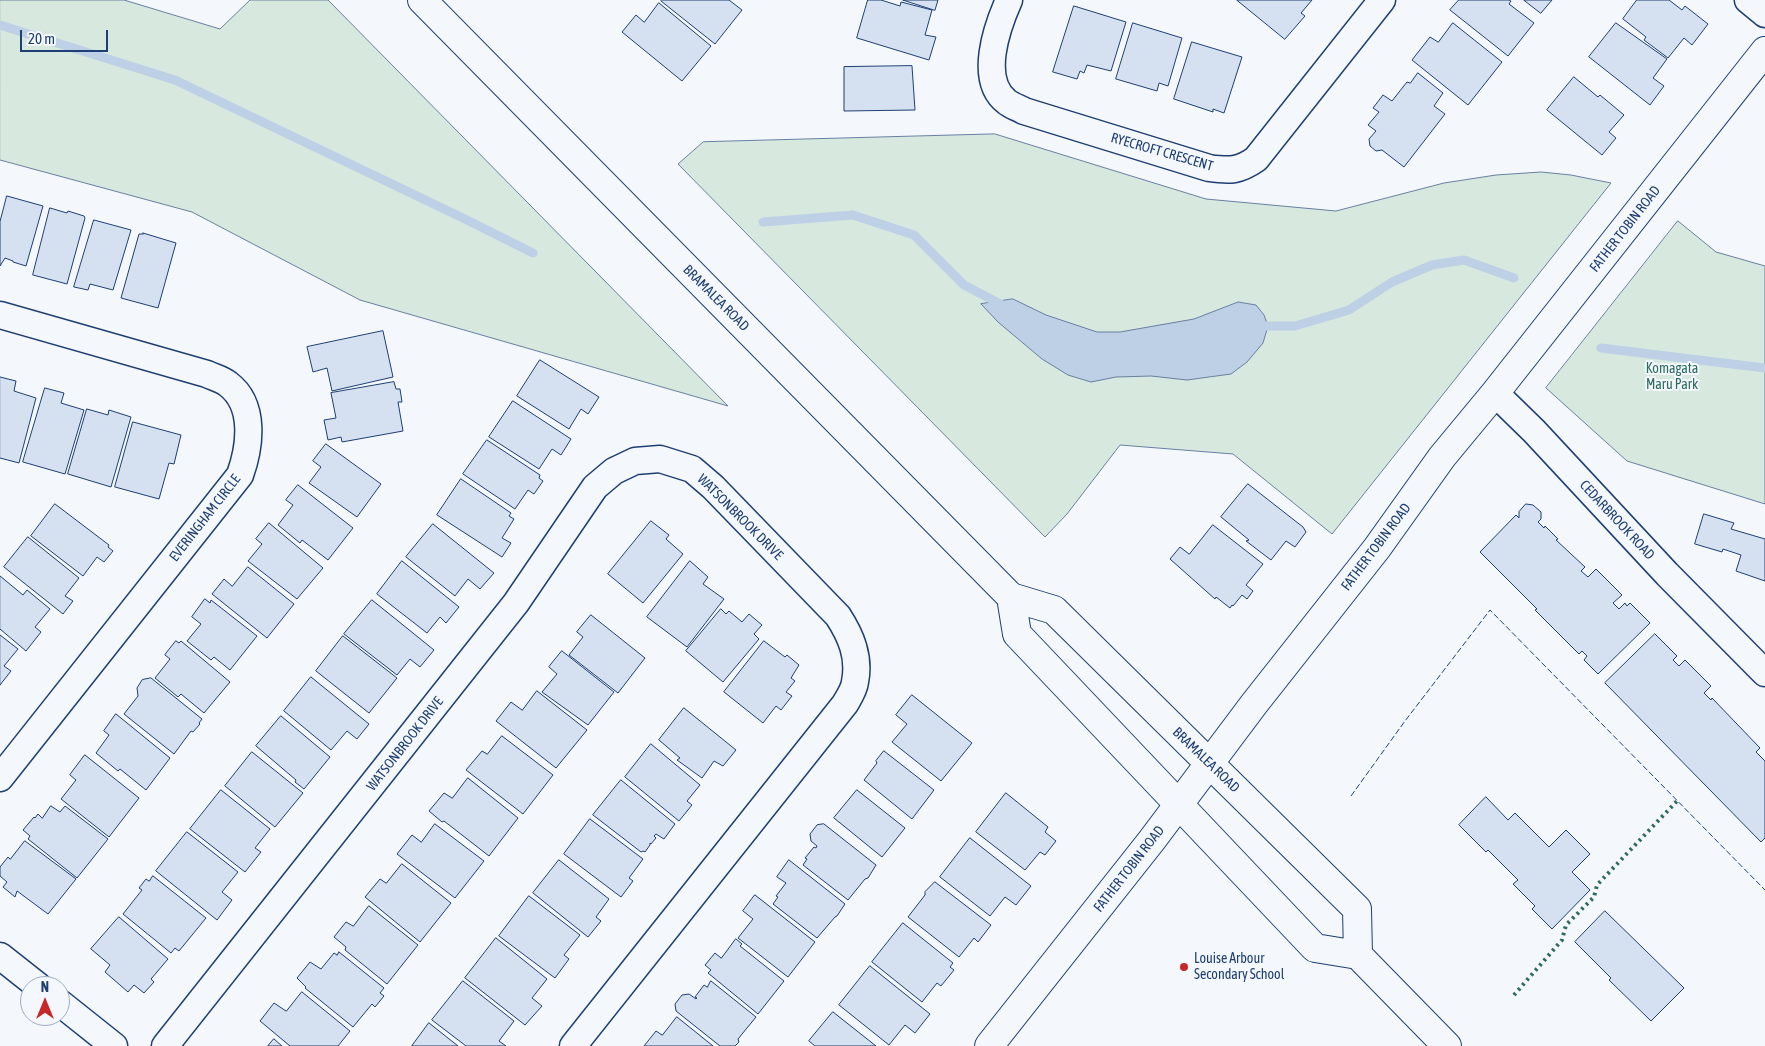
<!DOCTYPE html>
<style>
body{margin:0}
#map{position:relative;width:1765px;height:1046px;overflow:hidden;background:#f4f7fb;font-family:"Asap Condensed",sans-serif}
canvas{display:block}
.north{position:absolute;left:20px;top:976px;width:50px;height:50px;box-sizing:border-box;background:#f4f7fb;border:1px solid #9eadc5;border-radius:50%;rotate:0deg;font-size:14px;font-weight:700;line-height:20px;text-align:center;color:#1d3f73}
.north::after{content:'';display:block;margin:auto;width:18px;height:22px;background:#c62828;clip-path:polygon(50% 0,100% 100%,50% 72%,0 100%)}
.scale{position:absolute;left:20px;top:30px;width:88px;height:22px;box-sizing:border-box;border:2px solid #1d3f73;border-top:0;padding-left:6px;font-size:15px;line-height:18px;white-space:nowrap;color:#1d3f73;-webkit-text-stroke:4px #f4f7fb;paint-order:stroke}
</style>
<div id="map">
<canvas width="1765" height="1046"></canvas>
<div class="north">N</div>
<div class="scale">20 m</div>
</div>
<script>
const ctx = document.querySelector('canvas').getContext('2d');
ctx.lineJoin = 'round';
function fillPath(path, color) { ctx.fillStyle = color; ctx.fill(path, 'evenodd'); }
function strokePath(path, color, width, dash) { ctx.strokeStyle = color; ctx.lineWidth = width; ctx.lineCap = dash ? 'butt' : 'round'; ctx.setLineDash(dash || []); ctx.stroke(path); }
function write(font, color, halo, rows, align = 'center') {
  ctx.font = font + ' "Asap Condensed",sans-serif'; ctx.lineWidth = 4; ctx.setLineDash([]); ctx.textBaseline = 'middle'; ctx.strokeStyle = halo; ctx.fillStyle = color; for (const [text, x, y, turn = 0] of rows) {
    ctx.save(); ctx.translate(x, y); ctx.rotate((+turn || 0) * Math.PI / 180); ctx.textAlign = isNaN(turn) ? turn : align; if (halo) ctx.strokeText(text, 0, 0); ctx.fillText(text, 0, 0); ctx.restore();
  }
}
const green = new Path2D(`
 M0 0H124L220 29 250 0H328L728 406 360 300 192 212 0 160Z
 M995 134 1206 199 1336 211 1444 183 1496 175 1541 172 1571 175 1611 183 1332 534 1233 454 1120 445 1067 514 1045 537 678 164 703 142Z
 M1678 221 1716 252 1765 266V504L1627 461 1546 388Z`);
fillPath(green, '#d7e8df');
strokePath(green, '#687fa3', 1);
const water = new Path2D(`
 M1013 299 1046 315 1097 332H1120L1194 319 1238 302 1256 305 1264 315 1268 326 1263 343 1247 362 1231 374 1187 380 1151 376 1116 377 1091 382 1068 375 1042 359 998 322 981 304Z`);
fillPath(water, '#bed0e5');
strokePath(water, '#687fa3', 1);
strokePath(new Path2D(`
 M0 25 175 80 467 220 533 253
 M763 222 853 215 914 235 964 285 1006 307
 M1256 326H1295L1349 310 1392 282 1432 265 1464 260 1514 278
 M1601 348 1765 368`), '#bed0e5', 9);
const building = new Path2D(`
 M662 0H729L742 10 715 44 661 1Z
 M868 0H881L900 6 901 2 932 10 925 35 936 37 929 60 857 38Z
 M903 0H938L935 10Z
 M1237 0H1312L1301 13 1305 16 1285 39Z
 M1459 0H1509L1511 1 1509 4 1534 23 1508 56 1450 10Z
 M1524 0H1552L1541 13Z
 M1637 0H1669L1682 10 1685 6 1708 24 1692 45 1684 38 1668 58 1644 40 1646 37 1623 19Z
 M659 3 711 46 682 81 622 32 636 15 644 22Z
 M1074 6 1126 22 1111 71 1087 65 1084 73 1080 71 1077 79 1053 72Z
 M1133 23 1182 38 1168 86 1159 83 1157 91 1116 79Z
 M1453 23 1502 62 1468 105 1412 60 1430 37 1438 42Z
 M1616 23 1667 59 1653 78 1664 86 1650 105 1589 57Z
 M1192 42 1242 57 1224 113 1213 109V112L1174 99Z
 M912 66 915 110 844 111V67Z
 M1418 73 1443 93 1434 106 1445 114 1404 167 1382 150 1376 151 1370 146 1369 139 1376 131 1368 125 1379 112 1373 108 1383 95 1392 101 1407 82 1410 83Z
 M1574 77 1598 97 1600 95 1624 115 1609 132 1616 138 1602 155 1547 110Z
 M7 196 43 206 26 266 13 262V261L5 258 0 266V222Z
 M50 208 67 213 68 211 84 216 85 218 67 284 33 275Z
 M94 220 131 230 113 290 90 284 88 290 74 287Z
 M143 233 176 243 158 308 121 298 139 234H143Z
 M383 331 393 377 332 391 327 368 313 372 307 347Z
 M540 360 599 397 588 414 581 409 569 429 517 396Z
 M0 377 16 381 14 391 36 398 19 463 0 458Z
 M394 382 396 389H400L402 402H398L403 431 342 442 341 437 328 440 324 420 336 418 331 393Z
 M45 388 64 393 61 403 84 410 65 474 23 462Z
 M513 401 571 439 561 455 552 449 539 469 489 437Z
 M87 409 108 415 109 410 131 417 111 487 68 474Z
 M133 422 181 435 174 464 169 463 159 499 115 487Z
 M487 440 540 475 539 478 543 481 534 494 528 490 515 509 463 474Z
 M326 444 381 484 357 517 309 483 321 467 313 461Z
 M461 479 511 513 509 516 514 519 502 538 511 543 502 557 437 515Z
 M1248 484 1303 527 1306 532 1295 547 1286 541 1271 560 1246 541 1249 540 1221 517Z
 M298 485 353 528 328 560 302 540 300 543 278 525 293 505 286 500Z
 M55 504 109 545 108 547 113 551 104 562 97 557 83 576 31 536Z
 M1526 504 1533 505 1541 512V519L1538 522 1544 528 1545 526 1558 539 1556 540 1585 567 1581 571 1588 577 1596 569 1622 595 1613 603 1619 609 1625 603 1627 606 1630 603 1650 623 1598 674 1584 660 1587 656 1582 651 1579 654 1535 610 1537 609 1480 552 1516 515 1519 518V512Z
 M1704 514 1734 523 1731 529 1765 539V581L1736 571 1741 555 1723 549 1722 552 1695 544Z
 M651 521 669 535 666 539 683 554 643 603 608 574Z
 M269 523 323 568 297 599 248 561 262 544 256 539Z
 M433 524 494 573 480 589 468 579 455 596 406 557Z
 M1213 525 1263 564 1246 585 1253 591 1247 599 1242 595 1233 606 1232 605 1230 608 1216 597 1215 599 1170 559 1180 547 1189 554Z
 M28 537 79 578 65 596 73 601 63 614 4 567Z
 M402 561 459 607 446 623 440 617 427 633 377 594Z
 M690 561 708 577 703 584 724 599 687 647 647 617Z
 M248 567 294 604 267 638 212 594 224 579 232 586Z
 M0 576 23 595 27 590 50 609 35 627 41 632 26 651 0 629Z
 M205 599 210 603 211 600 257 636 230 670 214 657 211 660 187 641 201 624 192 617Z
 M372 600 434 650 420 667 410 659 397 675 344 634Z
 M721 609 726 614 729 611 742 622 749 614 762 625 754 634 759 639 723 682 686 651Z
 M591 615 645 658 618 693 569 655 583 637 577 632Z
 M1655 634 1677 656 1673 660 1679 666 1685 660 1711 686 1704 693 1711 700 1712 698 1760 748 1756 752 1765 761V838L1761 842 1605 683Z
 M0 635 18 649 4 666 11 671 0 685Z
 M343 636 397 678 369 713 316 671Z
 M176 641 179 643 181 641 230 682 204 713 181 694 178 697 155 678 170 659 165 655Z
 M764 641 785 657 787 655 799 665 791 678 795 681 786 692 792 696 781 710 776 706 763 723 724 692Z
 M562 651 614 692 588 725 542 692 557 674 549 667Z
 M311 677 369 724 357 739 347 731 331 750 284 711Z
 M151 678 202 719 199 723 200 724 193 732 191 731 174 754 124 714 138 696 137 688 142 680Z
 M537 691 587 730 556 768 496 721 511 702 522 710Z
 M912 695 972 743 941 781 892 742 907 724 896 715Z
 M684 708 736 750 723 766 714 761 702 778 677 760 680 758 659 740Z
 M116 714 170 758 146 790 120 769 118 771 96 753 109 735 104 731Z
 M281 716 330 757 304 789 295 782 296 780 256 746Z
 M502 736 553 775 523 814 466 770 482 751 487 754Z
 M651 744 700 785 687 801 692 805 679 821 625 777Z
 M884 751 934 790 912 819 864 780 877 763 876 761Z
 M252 752 303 793 275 827 225 786Z
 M85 755 139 798 109 837 61 799 76 780 70 775Z
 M468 778 518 818 489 856 444 821 442 822 429 811 444 793 452 798Z
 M621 780 675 824 664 839 656 834 654 836 656 838 651 844 650 843V845L645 852 643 851 641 852 593 815Z
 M221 790 270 829 255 848 261 852 245 872 190 829Z
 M857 790 905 828 882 857 834 818Z
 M1006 793 1048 827 1045 832 1056 841 1045 855 1040 852 1025 870 976 832Z
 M1486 797 1508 820 1515 813 1549 847 1566 830 1590 854 1572 872 1590 890 1552 929 1532 909 1535 906 1513 884 1518 880 1488 850 1486 852 1459 825Z
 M51 806 60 812 65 806 108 839 77 878 28 839 30 836 23 830 34 817 35 818 38 814 42 818Z
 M590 819 643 859 629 878 633 881 621 897 564 854Z
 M435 824 484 861 455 898 397 854 412 835 421 842Z
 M824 824 876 865 868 878 865 879 848 900 803 865 807 859 805 858 814 847 816 848 817 846 811 841 810 834 817 825Z
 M187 832 238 872 222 892 232 900 217 920 156 871Z
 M970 838 1031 886 1016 905 1005 897 990 916 940 877Z
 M25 841 76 879 48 914 17 891 15 897 3 887 7 882 0 876V867L8 857 10 859Z
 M559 860 609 899 596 917 601 921 588 937 533 893Z
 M789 860 845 904 837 916 835 917 817 938 773 904 778 897 776 896 786 883 777 877Z
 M402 864 451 903 420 942 365 897 380 879 386 883Z
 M153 876 206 918 179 951 175 948 171 953 123 914 142 890 139 888 146 879 149 881Z
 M935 882 991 925 978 942 974 938 959 957 908 917 925 895V892Z
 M755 895 815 942 788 977 738 938 753 919 743 911Z
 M529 896 580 935 564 955 569 959 555 978 499 936Z
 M369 906 418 945 387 984 345 950 346 947 334 937 346 922 353 926Z
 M1605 911 1684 988 1651 1021 1609 980 1611 978 1575 942Z
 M119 917 168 959 151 979 154 982 144 993 134 985 128 992 105 972 110 965 91 949Z
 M903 923 953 963 950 967 954 970 941 986 937 983 922 1002 872 962Z
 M496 938 547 979 532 998 542 1006 525 1025 465 978Z
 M736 939 742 944 740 946 784 981 758 1014 708 973 711 970 705 965 715 953 721 958Z
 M339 952 384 988 380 993 384 996 375 1007 372 1004 353 1027 305 988 306 987 297 978 310 962 321 969 334 953 337 955Z
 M870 966 930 1014 915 1033 905 1025 889 1045 839 1005Z
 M463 981 514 1021 499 1041 506 1046H466L432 1020Z
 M711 981 756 1017 738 1039 739 1042 735 1046H720L676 1011 675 1004 682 995 689 994 696 999 697 998 695 997 704 985 707 987Z
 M302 992 350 1031 338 1046H290L260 1021 274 1003 286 1011Z
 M833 1012 876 1046H815L809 1041Z
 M677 1017 713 1046H644L656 1031 662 1035Z
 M429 1023 458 1046H412Z
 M274 1039 282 1046H268Z`);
fillPath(building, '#d5e0f0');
strokePath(building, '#1d3f73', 1);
const street = new Path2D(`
 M1009 0C997 27 978 80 1007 102 1012 106 1019 108 1024 111L1209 168C1230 171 1239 171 1256 159L1382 0
 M1748 0 1765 14
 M0 315 207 374C213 377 222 379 228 384 256 405 250 447 240 475L0 778
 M1495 393 1534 431 1667 574 1765 673
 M0 956 38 986
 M60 1003 114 1046
 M165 1046 516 603 595 487 614 471 635 461 660 459 692 469 713 487 838 616C851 636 860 657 855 682 854 690 849 697 845 704L573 1046`);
const secondary = new Path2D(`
 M422 0 1011 597 1054 610 1357 909 1358 955
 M1011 597 1017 634 1315 948 1358 955 1447 1046
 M989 1046 1152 840 1254 704 1377 548 1442 457 1495 393 1765 51`);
strokePath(street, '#1d3f73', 29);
strokePath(secondary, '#1d3f73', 30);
strokePath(street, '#f4f7fb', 26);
strokePath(secondary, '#f4f7fb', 28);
strokePath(new Path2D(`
 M1514 995 1562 940 1566 925 1594 897 1597 885 1677 801`), '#2c6c60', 4, [2.5, 4]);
strokePath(new Path2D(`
 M1351 796 1405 721 1490 610 1765 890`), '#1d3f73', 1, [6, 2.5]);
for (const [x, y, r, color] of [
 [1184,967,5,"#c62828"]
]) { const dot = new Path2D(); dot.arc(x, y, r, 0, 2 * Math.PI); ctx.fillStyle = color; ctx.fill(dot); strokePath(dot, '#f4f7fb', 2); }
write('14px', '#1d3f73', '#f4f7fb', [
 ["RYECROFT CRESCENT",1162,152,16],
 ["FATHER TOBIN ROAD",1625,229,-52],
 ["BRAMALEA ROAD",716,298,45],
 ["WATSONBROOK DRIVE",740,517,45],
 ["EVERINGHAM CIRCLE",205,518,-52],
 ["CEDARBROOK ROAD",1617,520,47],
 ["FATHER TOBIN ROAD",1376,547,-53],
 ["WATSONBROOK DRIVE",405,744,-52],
 ["BRAMALEA ROAD",1206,760,44],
 ["FATHER TOBIN ROAD",1129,869,-52]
]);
write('14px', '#2c6c60', '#f4f7fb', [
 ["Komagata",1672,369],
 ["Maru Park",1672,385]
]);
write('14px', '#1d3f73', '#f4f7fb', [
 ["Louise Arbour",1194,959],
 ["Secondary School",1194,975]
], 'left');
</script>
